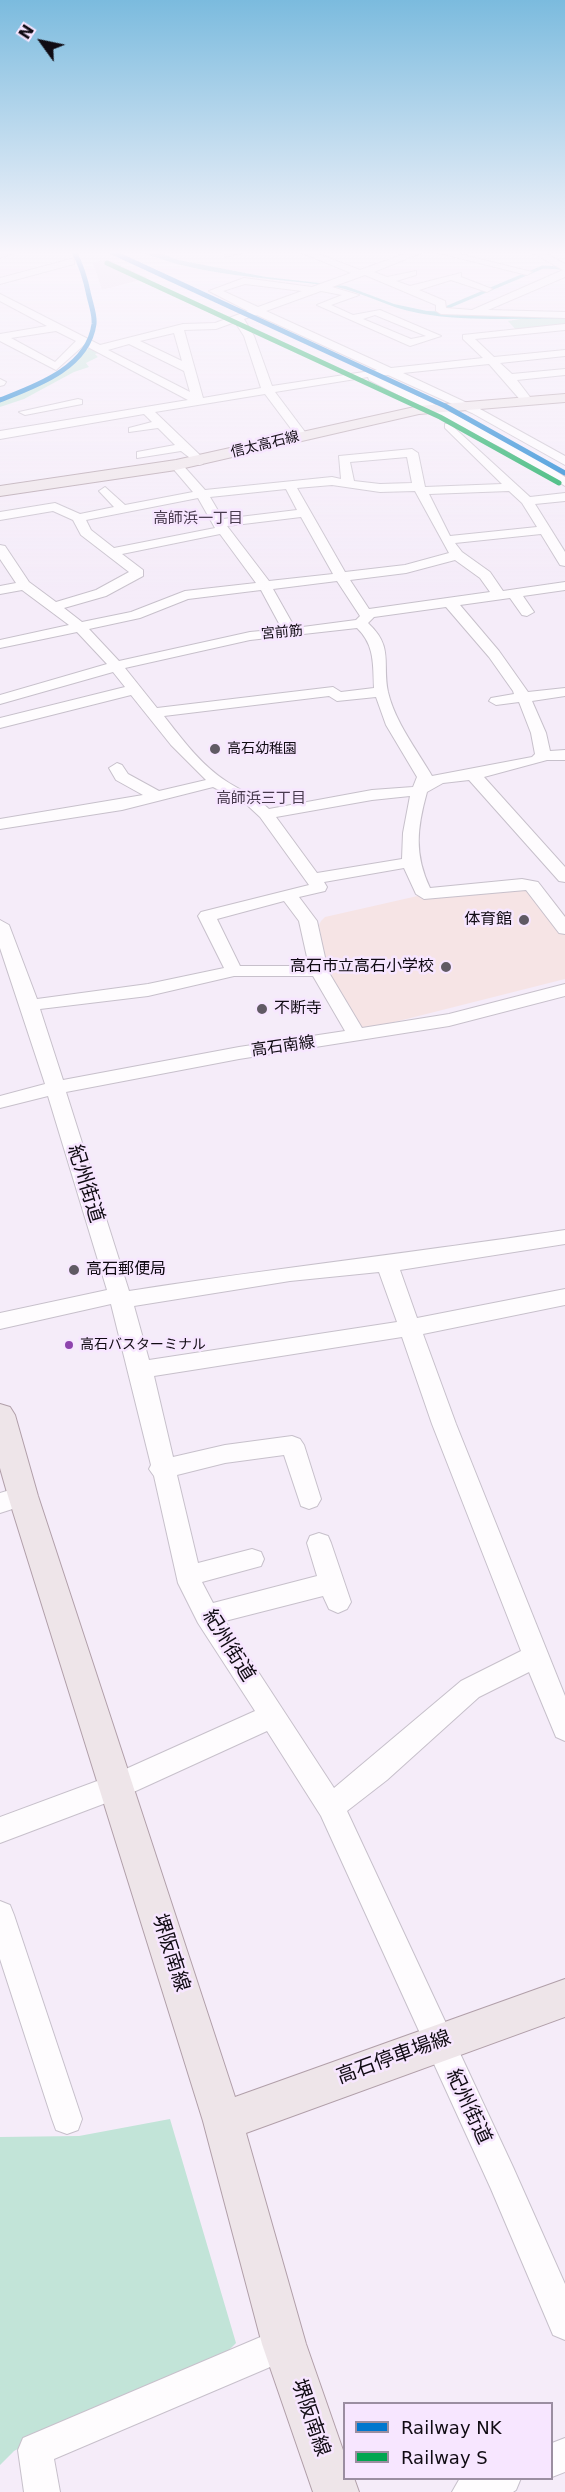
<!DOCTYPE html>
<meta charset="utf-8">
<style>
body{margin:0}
#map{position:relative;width:565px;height:2492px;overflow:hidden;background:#f5ecf9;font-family:"DejaVu Sans",sans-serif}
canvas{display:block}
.legend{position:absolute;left:343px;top:2402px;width:210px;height:78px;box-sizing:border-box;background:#f7e6ff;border:2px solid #9b8ea1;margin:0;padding:8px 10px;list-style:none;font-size:18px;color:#100b13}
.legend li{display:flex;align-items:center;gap:12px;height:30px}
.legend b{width:30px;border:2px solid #9b8ea1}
.north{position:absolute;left:12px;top:12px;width:60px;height:60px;-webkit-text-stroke:4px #f7e6ff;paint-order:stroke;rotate:303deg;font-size:16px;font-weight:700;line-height:24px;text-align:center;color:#100b13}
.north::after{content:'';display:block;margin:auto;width:21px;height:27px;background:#100b13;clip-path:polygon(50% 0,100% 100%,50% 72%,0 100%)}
</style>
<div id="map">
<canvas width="565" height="2492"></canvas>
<ul class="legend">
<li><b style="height:8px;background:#0077ce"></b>Railway NK</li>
<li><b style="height:8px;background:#00a651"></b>Railway S</li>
</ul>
<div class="north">N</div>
</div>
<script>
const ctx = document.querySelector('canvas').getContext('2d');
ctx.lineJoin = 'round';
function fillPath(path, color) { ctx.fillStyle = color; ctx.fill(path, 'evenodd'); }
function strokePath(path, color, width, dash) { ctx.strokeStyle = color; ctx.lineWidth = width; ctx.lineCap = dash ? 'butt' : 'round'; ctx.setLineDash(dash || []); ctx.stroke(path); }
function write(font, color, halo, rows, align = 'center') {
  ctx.font = font + ' "DejaVu Sans","Noto Sans JP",sans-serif'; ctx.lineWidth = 5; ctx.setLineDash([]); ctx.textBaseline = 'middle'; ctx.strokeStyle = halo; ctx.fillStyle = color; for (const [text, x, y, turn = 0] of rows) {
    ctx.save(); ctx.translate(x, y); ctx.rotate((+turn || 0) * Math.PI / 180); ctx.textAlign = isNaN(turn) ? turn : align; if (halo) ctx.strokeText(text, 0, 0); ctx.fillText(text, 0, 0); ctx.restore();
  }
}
fillPath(new Path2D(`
 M106 259 148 278 102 290 93 263Z`), '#e8dbea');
fillPath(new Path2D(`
 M527 887 565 932V979L359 1031 333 985 324 954 319 925 321 921 325 917 422 895Z`), '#f6e4e5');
fillPath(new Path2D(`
 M526 318 565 319V326L516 330 508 321Z
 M89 348 99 353 95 354 98 357 86 363 89 367 74 372 24 399 0 407V402L50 380Z
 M170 2119 236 2343 223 2356 49 2432 14 2451 0 2465V2137L79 2136Z`), '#c2e4d8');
fillPath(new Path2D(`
 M142 252H157L178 260 266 277 346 286 394 304 427 311 565 316V319C517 318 466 322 418 313 388 308 362 291 331 286 268 277 202 277 142 252Z`), '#77c6d0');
strokePath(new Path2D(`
 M448 307 543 267 560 268`), '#77c6d0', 3);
const minor = new Path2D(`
 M0 252H16L0 258Z
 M229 252H244L225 257V253Z
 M300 252H313L360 270 410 252H423L374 272 387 277 416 271V275L396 281 410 286 461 273V277L492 289 487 292 451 280 419 290 445 301 446 308 472 310 563 270 531 252H543L565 264V277L488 310 565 312V318L441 314 436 311V305L365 275 332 287 359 295 331 305 353 315 380 310 441 336 410 346 317 305 342 295 321 291 266 311 391 368 483 358 463 339V335L565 324V330L475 339 494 357 565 350V356L500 363 512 374 565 369V375L517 380 533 401 531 403H523L489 364 403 373 480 409 565 456V465L472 413 388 375 378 376 512 443 565 477V486L504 449 369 380 368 377 275 392 308 436 302 440 298 438 265 394 155 412 203 458V464L199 465 181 451 137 458V452L175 445 158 428 129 432V428L152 422 144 414 0 439V431L188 400 84 345 56 370 0 341V334L47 326 0 301V294L100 345 183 324 215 323 248 311 209 291 244 278 312 287 351 273ZM245 284 302 291 258 307 223 291ZM257 315 377 370 272 386 254 336 244 319ZM375 315 426 336 411 339 363 319ZM235 322 244 336 261 388 203 398 184 330 216 329ZM56 331 76 341 55 362 11 338ZM174 333 182 361 140 341ZM129 344 184 371 190 392 108 350Z
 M435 252H451L532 272 527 275Z
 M71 259 74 260V264L0 284V278Z
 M0 379 6 382 4 385 0 386Z
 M78 399 82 400V404L25 415 19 412Z
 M449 423 530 497 565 493V501L535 504 565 552V566L560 565 541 534 455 543 462 552 490 572 503 591 565 582V590L523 596 534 612 527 616 522 615 510 598 460 605 499 651 528 692 565 688V696L532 701 546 733 550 751 565 750V760H547L484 777 565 867V882L559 881 469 780 443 783 427 792C417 828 414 854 430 888L522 879 538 882 565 917V934L559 933 526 890 424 899 416 894 404 868 324 882 327 887 325 891 299 897 317 921 328 971 362 1028 449 1014 565 984V996L449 1026 239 1059 66 1092 129 1291C274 1268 420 1252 565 1230V1244L400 1270 417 1318 565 1289V1305L423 1334 456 1424 565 1696V1741L556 1737 529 1672 479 1697 387 1780 347 1811 513 2167 565 2284V2340L553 2335 491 2189 321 1816 267 1731 127 1795 0 1843V1817L108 1777 255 1711 198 1623 178 1583 154 1476 149 1469 151 1465 111 1304 0 1329V1313L107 1290 48 1096 0 1108V1096L45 1084 0 948V920L9 925 37 999 148 984 224 968 198 916 201 912 309 885 260 817 246 804 213 787 122 810 0 829V819L143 795 116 780 109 768 117 763 122 765 128 774 159 791 206 780 171 745 131 695 0 728V718L125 687 113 672 0 704V695L107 664 77 632 0 648V640L69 625 22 590 0 594V586L16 583 0 559V545L5 546 29 582 56 602 96 590 129 572 81 535 73 520 53 511 0 520V512L55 503 80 514 114 507 99 491 105 487 125 505 193 492 170 465 176 461 180 462 205 490 332 477 341 479 339 456 412 449 418 453 425 487 502 484 445 428V424ZM407 457 412 483 380 484 354 481 350 462ZM332 485 380 492 415 491 449 553 405 565 345 572 297 488ZM286 489 297 510 223 519 210 497ZM509 491 522 503 537 527 450 536 429 494ZM198 498 215 528 114 548 91 530 86 520ZM301 517 333 574 269 581 227 526ZM220 534 256 583 185 591 131 612 82 622 64 608 106 596 143 576V570L122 554ZM455 560 480 578 490 592 369 609 350 580 406 573ZM337 581 360 616 356 620 295 628 273 589ZM261 590 282 629 250 632 119 661 89 629 140 618 188 599ZM446 607 489 657 513 691 514 694 491 698 489 701 496 705 519 702 531 733 535 754 532 757 432 776C417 750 395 722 388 692 382 663 394 647 368 623L374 617ZM357 628C375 645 373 665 374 688L341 692 333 687 157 708 125 668 250 640ZM329 696 337 701 376 697 386 725 417 777 413 787 372 790 269 809C256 796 241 791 226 781 202 766 181 738 164 716ZM410 796 403 833 402 859 317 873 276 817 372 800ZM284 901 299 921 309 966H240L217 919ZM234 976H313L345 1031 239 1047 63 1080 40 1009 148 996ZM379 1272 397 1322 149 1360 134 1306 290 1281ZM402 1337 432 1424 521 1651 461 1681 334 1788 225 1621 323 1596 329 1609 338 1613 347 1609 351 1602 331 1543 328 1536 319 1533 310 1536 307 1543 317 1576 213 1603 202 1582 261 1566 264 1559 261 1552 252 1549 198 1563 177 1475 225 1463 284 1455 301 1506 309 1509 317 1506 321 1499 304 1445 300 1439 292 1436 225 1445 173 1457 154 1376Z
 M23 1486 31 1489 35 1496 31 1503 0 1513V1493Z
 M0 1901 10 1905 14 1915 82 2119 78 2130 67 2134 56 2130 52 2119 0 1959Z
 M284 2327 296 2332 301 2344 296 2356 54 2459 60 2492H24L18 2450 23 2438Z
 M565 2438V2472L552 2477V2443Z
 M460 2478H521L516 2490 513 2492H452Z`);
const major = new Path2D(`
 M565 394V402L419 414 176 470 0 496V486L176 460 419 406Z
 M0 1404 10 1407 15 1415 38 1496 235 2097 565 1979V2017L246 2133 306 2344 344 2453V2478H354L359 2492H313L262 2344 203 2121 8 1496 0 1468Z`);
strokePath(minor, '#c7c0cb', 2);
strokePath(major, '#b19fa9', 2);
fillPath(minor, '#fefcfe');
fillPath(major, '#eee5e9');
strokePath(new Path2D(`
 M112 252 445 406 565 473
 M0 400C36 386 88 368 94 324 95 315 91 305 89 296 86 281 82 266 74 252`), '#0077ce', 5);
strokePath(new Path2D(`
 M107 263 440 417 559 483`), '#00a651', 5);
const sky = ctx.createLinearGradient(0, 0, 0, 601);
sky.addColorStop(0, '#7bbbde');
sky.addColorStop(0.42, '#faf6fc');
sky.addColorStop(1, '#faf6fc00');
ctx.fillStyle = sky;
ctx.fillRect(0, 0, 565, 601);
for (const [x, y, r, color] of [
 [215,749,6,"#605a64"],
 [524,920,6,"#605a64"],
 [446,967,6,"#605a64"],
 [262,1009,6,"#605a64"],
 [74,1270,6,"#605a64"],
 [69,1345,5,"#8e44ad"]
]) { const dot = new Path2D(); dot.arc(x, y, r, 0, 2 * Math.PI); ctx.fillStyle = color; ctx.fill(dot); strokePath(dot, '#f7e6ff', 2); }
write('14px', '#100b13', '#f7e6ff', [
 ["信太高石線",265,445,-14],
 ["宮前筋",282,633,-5]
]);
write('14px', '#100b13', '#f7e6ff', [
 ["高石幼稚園",227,749]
], 'left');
write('14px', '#100b13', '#f7e6ff', [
 ["高石バスターミナル",80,1345]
], 'left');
write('15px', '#483a4e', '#f7e6ff', [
 ["高師浜一丁目",198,519],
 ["高師浜三丁目",261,799]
]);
write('16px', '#100b13', '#f7e6ff', [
 ["体育館",512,920],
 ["高石市立高石小学校",434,967],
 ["不断寺",274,1009,"left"],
 ["高石郵便局",86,1270,"left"]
], 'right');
write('16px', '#100b13', '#f7e6ff', [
 ["高石南線",283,1047,-8]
]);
write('20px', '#100b13', '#f7e6ff', [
 ["紀州街道",85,1184,73],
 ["紀州街道",228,1646,58],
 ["堺阪南線",170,1953,72],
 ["高石停車場線",394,2058,-20],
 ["紀州街道",468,2107,65],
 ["堺阪南線",310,2418,71]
]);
</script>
